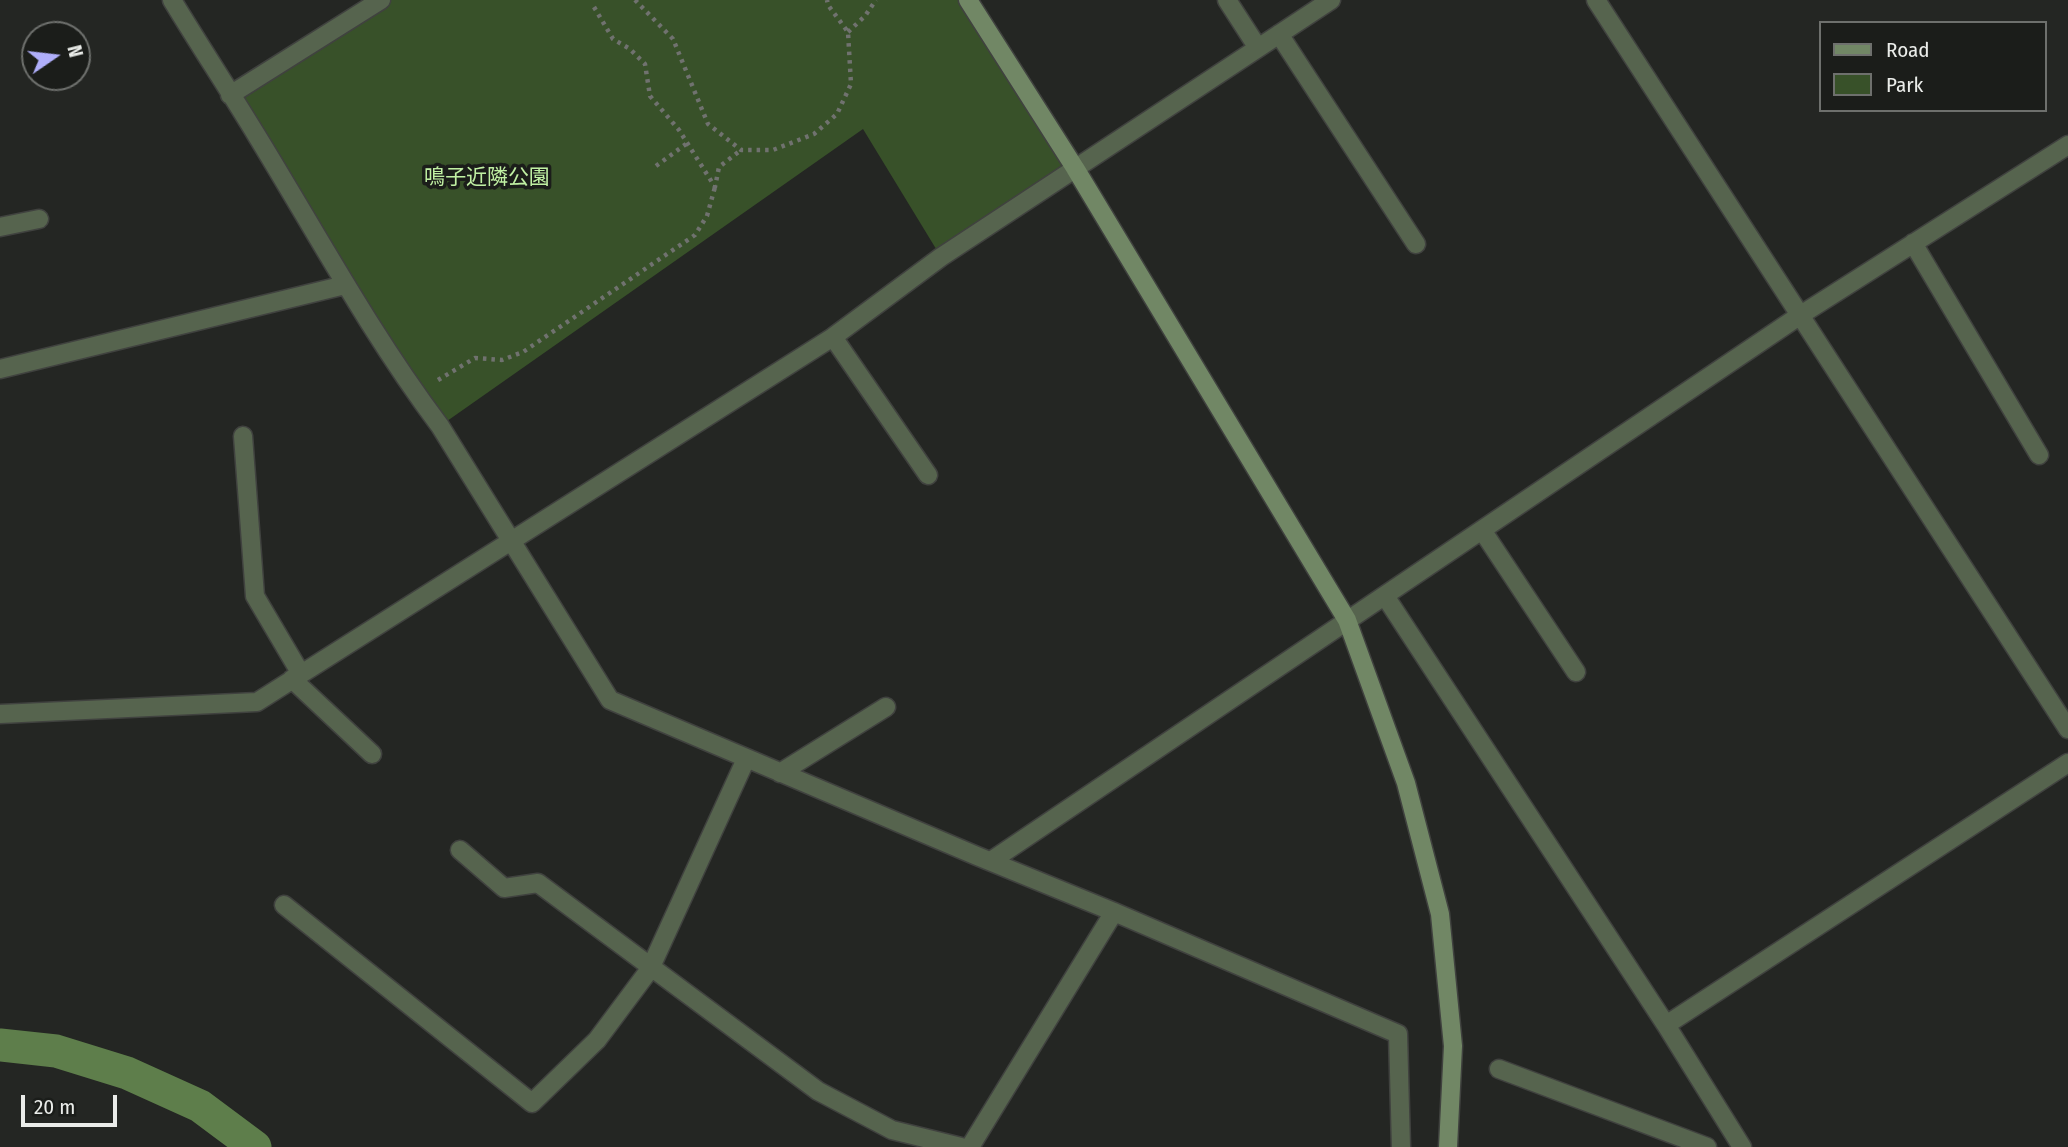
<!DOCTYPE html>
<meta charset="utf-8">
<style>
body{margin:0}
#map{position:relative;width:2068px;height:1147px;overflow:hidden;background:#242623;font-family:"Fira Sans Condensed",sans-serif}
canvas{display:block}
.legend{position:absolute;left:1819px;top:21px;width:228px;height:91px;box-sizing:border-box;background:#1b1d1a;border:2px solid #6e706d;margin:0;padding:9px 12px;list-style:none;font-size:21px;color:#eaece9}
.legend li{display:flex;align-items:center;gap:14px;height:35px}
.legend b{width:35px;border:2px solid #6e706d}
.north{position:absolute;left:21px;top:21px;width:70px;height:70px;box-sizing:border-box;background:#1b1d1a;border:2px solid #6e706d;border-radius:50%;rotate:76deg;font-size:19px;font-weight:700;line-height:28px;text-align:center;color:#eaece9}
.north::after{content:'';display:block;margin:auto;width:24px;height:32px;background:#afaefa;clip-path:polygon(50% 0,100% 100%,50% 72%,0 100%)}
.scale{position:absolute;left:21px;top:1095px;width:96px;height:32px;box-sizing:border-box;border:4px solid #eaece9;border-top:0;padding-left:9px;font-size:21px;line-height:24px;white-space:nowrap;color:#eaece9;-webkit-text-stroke:5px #1b1d1a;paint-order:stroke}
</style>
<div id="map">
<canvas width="2068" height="1147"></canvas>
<ul class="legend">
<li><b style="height:9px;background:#718765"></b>Road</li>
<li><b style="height:19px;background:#385129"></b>Park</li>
</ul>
<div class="north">N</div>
<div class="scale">20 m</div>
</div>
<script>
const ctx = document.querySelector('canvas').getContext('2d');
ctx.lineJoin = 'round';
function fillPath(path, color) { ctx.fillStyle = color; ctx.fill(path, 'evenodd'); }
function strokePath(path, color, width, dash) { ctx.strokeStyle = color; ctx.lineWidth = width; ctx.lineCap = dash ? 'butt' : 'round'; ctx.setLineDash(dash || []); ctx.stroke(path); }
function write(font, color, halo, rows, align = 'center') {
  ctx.font = font + ' "Fira Sans Condensed","Noto Sans JP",sans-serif'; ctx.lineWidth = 7; ctx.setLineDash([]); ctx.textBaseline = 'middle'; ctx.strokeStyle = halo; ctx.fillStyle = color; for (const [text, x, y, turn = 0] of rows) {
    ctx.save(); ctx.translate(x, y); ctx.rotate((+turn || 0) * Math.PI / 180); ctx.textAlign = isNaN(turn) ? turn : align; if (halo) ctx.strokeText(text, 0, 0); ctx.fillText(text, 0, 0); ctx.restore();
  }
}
fillPath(new Path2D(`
 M381 0H968L1075 168 941 257 863 129 440 426 230 95Z`), '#385129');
strokePath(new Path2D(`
 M0 1045 56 1051 127 1073 200 1106 255 1147`), '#5e7e4b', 33);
const street = new Path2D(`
 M172 0C200 46 229 90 257 136 317 234 371 334 440 426L610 700 977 856 1114 912 1398 1034 1401 1147
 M1227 0 1258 48
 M1596 0 2068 729
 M1279 34 1416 244
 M230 95 381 0
 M0 227 39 219
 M1913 243 2039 455
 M833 337 928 475
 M0 369 345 285
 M243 436 255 596 301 674
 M1482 530 1576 672
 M1385 596 1666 1025 1742 1147
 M292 679 372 754
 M0 714 257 702 833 337 941 257 1331 0
 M780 773 886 707
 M460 850 504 888 538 883 818 1091 892 1130 961 1147
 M991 861 1799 316 2068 145
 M284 905 532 1103 597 1040 650 969 746 759
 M1666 1025 2068 763
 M1499 1069 1707 1147
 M970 1147 1114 912`);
const secondary = new Path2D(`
 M968 0 1075 168 1347 620 1406 783 1440 914 1453 1046 1448 1147`);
strokePath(street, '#40423f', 21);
strokePath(secondary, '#40423f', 21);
strokePath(new Path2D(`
 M635 0 673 39 708 124 741 150H773L814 134 837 114 851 84 848 32 828 5 827 0
 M594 7 613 39 630 49 645 64 650 96 679 130 715 187 719 167 741 150
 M848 32 865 16 876 0
 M656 166 686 144
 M438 380 475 358 502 360 523 352 695 235 707 216 715 187`), '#70726f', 4.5, [3.5, 5]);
strokePath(street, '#56644e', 18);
strokePath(secondary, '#718765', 18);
write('21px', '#c0f0a3', '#1b1d1a', [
 ["鳴子近隣公園",487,178]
]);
</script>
